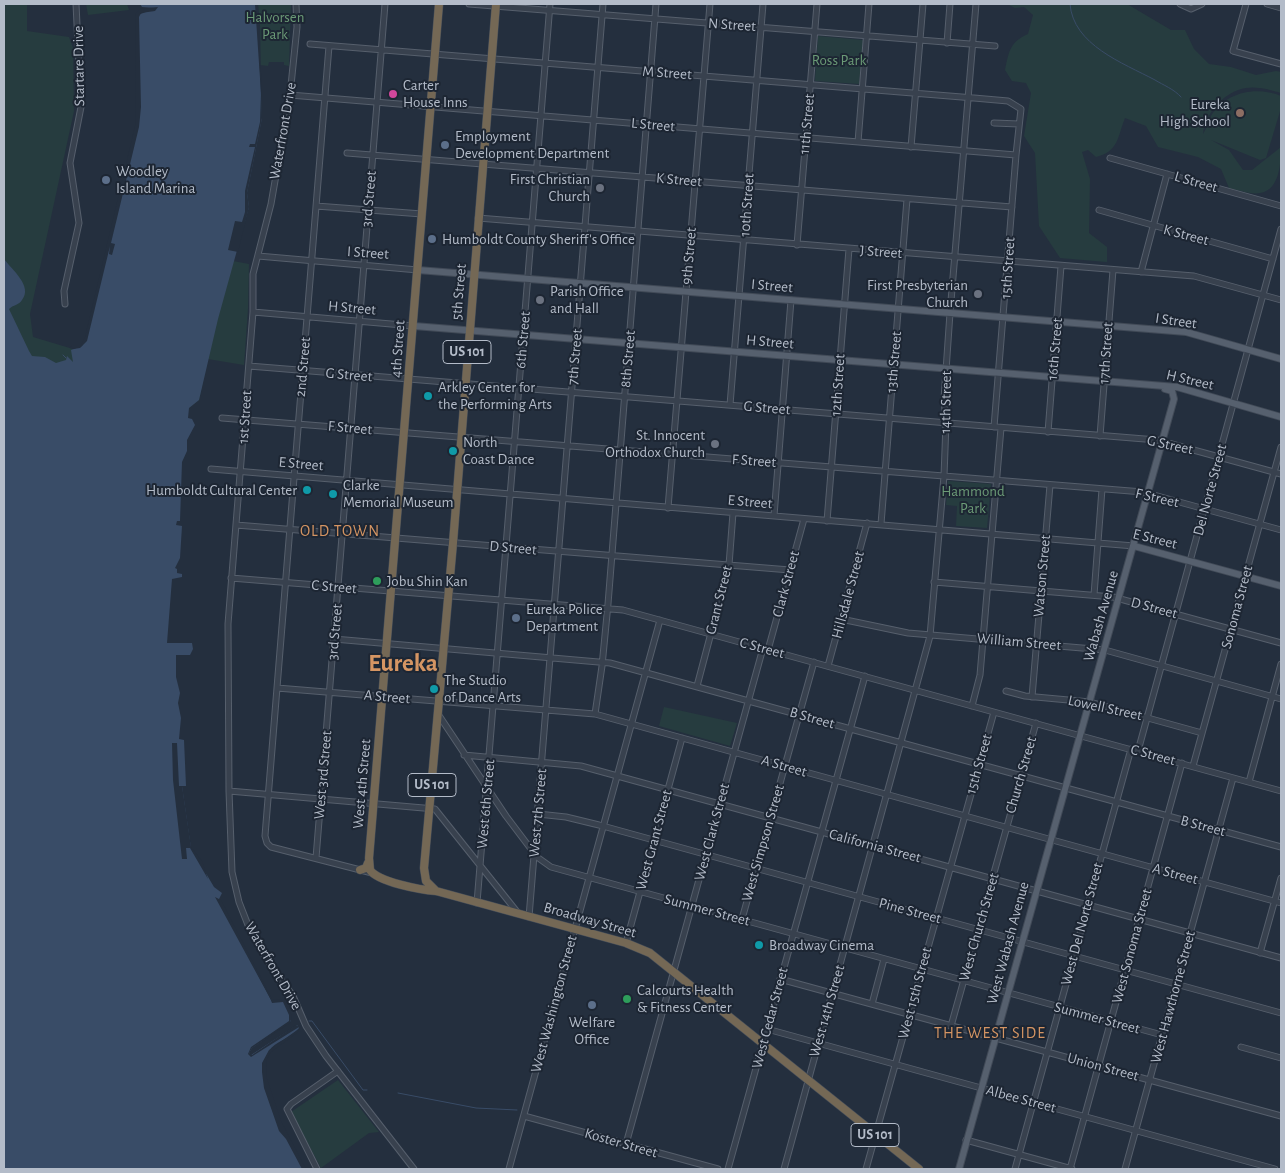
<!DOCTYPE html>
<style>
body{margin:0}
#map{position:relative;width:1285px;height:1173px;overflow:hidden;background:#242f3e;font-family:"Alegreya Sans",sans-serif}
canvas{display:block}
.frame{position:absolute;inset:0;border:5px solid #b4bcc9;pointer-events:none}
</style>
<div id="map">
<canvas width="1285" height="1173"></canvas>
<div class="frame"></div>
</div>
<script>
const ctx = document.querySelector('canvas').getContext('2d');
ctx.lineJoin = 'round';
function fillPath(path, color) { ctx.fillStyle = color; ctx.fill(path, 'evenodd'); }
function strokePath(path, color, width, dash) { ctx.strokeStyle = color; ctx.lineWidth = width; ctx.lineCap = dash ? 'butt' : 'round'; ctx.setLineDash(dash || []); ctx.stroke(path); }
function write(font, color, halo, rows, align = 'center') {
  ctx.font = font + ' "Alegreya Sans",sans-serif'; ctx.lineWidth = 4; ctx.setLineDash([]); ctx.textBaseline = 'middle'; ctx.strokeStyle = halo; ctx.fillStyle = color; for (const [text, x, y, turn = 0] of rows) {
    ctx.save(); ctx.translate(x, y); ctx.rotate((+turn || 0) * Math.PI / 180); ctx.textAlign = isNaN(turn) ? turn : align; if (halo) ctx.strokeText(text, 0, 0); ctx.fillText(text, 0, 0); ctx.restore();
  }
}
fillPath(new Path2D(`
 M4 4H27V31L69 37 73 48 74 111 30 314 33 337 73 349 92 441 4 320Z
 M86 4H127L129 10 88 15Z
 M258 4H291L289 66 284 65V62H269L268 66 260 65Z
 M1007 4H1127L1171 30H1185L1194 49 1209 64 1231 67 1256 75 1276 71 1281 72V93C1271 90 1257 86 1246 88 1225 91 1205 113 1203 134 1206 130 1208 122 1211 116 1226 92 1256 86 1281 96V108L1266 158 1260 160 1211 140 1229 150 1243 170H1252L1281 147C1281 162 1280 190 1260 193 1251 195 1238 190 1229 188L1221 169 1198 157 1158 147 1146 126 1125 118C1117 138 1119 151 1096 157L1088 150 1082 152 1090 179 1089 233 1107 247V262L1060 258 1039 226 1035 153 1024 136 1031 93 1026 83 1012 81 1005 70C1009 51 1010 42 1028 34L1033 15 1024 7 1015 8Z
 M818 36 863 40 859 84 815 81Z
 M235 252 233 261 249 264 248 309 244 365 208 359 199 400 190 407 205 321Z
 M948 481 991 484 987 528 956 526 957 506 946 505Z
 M664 707 737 723 730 746 659 726Z
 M338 1080 379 1132 369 1133 321 1168 291 1112Z`), '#263c3f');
fillPath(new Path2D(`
 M140 4H257L262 118 247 193 249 207 218 319 199 400 189 408 188 418 192 419 195 425 187 440V451L182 462 180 521H177L176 525 182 526 180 558 175 568 177 569V573L182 574V577L172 579 167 643H192L193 649 190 655H176V677L180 693 178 703 181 718 179 739 184 740 186 786H182L191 848 214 887 222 893 219 899 272 1002H284L289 1011 291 1021 252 1048 249 1053 251 1055 297 1025 299 1028C292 1038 275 1041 269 1051 253 1081 290 1142 304 1169H4V259C12 270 33 286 22 300 19 305 13 305 9 309L29 351 32 356 45 357 56 363 66 360 67 356 73 362 71 350 82 346 86 337 139 118 138 15 156 8 142 7Z`), '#394c67');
fillPath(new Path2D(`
 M255 4H258L260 26 262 118 247 193 249 207 238 252 228 250 235 221 242 222 245 212V191L255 147H249L250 144H255L260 122 261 93Z
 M158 7 155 11 141 13 139 17 141 107 139 127 111 243 115 244 112 255 109 254 110 246 87 341 80 348 73 349 70 348 72 345H81L85 337 136 122 135 14 140 9Z
 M172 743H177L179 786H182L191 847 202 861 208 879 190 848H186L187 859H182L173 780Z
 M215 897 221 900 272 999 284 1000 292 1016 290 1023 252 1048 249 1053 252 1055 296 1025 299 1027 251 1057 248 1054 251 1047 289 1021V1015L283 1002 272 1003 271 1000Z
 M300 1028 298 1032 271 1052 267 1059 266 1076 281 1121 306 1169H302L286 1139 279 1131 264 1088 262 1072V1063L269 1050Z`), '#242f3e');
strokePath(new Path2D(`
 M1070 4C1073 45 1123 63 1155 80 1163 85 1174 89 1181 97
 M63 355 66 358
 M309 1021H312L363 1090H367
 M398 1093 476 1108 517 1110`), '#394c67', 1);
const minor = new Path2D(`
 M296 4 297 27 290 95 271 204 253 274V312L228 624 229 791 232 872 239 902 248 925 264 955 293 996 306 1026 326 1056 414 1169
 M469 4 995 46
 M1180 4 1191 9 1202 4
 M1246 4 1233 51 1281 64
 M1267 4 1281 8
 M947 43 950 4
 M310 44 974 98 1008 101 1021 109 1016 155 994 427
 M329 46 265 836 267 843 271 847 372 873
 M290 95 1016 155
 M994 123 1019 124
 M858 142 869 4
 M911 147 923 4
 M347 153 1012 207
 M1110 158 1281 206
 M316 206 422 214
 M1099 210 1273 259
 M478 218 1194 276 1281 300
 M797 245 817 4
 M258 256 418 270
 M1141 272 1167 174
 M65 304 64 291 79 223 70 163 81 107 76 4
 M253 312 414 326
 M249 366 1157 440 1281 474
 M730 405 763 4
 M222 418 1143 492 1281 530
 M1048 432 1061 266
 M1100 436 1113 270
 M211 469 1134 546
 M668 508 710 4
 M774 516 791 300
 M827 521 849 249
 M881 524 907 199
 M236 525 790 570
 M231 578 623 610 1281 791
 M934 582 1113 597 1281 643
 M1094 595 1102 489
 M841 619 908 633 1105 650 1281 699
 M334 639 610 663 1281 847
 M768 650 804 519
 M828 666 867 523
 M697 686 729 565 733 513
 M277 688 595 714 1281 903
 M1006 691 1025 696 1090 702 1202 733
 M1032 697 1050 485
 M972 706 980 675 1001 428
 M438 714 506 816 537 857 551 867 1162 1035
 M595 714 602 666 608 604 656 4
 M1138 751 1281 229
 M464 755 581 766 1281 958
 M1193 766 1281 447
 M1249 782 1281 664
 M229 791 435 809 518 913
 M538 814 566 817 599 825 1281 1013
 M316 858 385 4
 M477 903 550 4
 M529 917 603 4
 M742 919 814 662
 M626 943 682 738
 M1260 953 1281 878
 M780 979 1281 1116
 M872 1004 884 959
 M951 1026 1036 723
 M767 1029 1275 1169
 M1241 1047 1281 1058
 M524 1116 718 1169
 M966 1140 1072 1169
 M626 1144 763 648
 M317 1169 287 1109 291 1104 338 1071
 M509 1169 660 620
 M728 1169 865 676
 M784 1169 930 636 944 476 946 423 944 399 950 313 976 4
 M866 1169 994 712
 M1015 1169 1131 749
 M1070 1169 1182 763
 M1125 1169 1233 778`);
const major = new Path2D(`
 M418 270 1186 332 1281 359
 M414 326 1152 385 1177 387 1281 417
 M1134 546 1281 586
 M959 1169 1174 399 1172 391 1165 389`);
const highway = new Path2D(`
 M439 4 369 858 370 870C378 882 421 890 436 891L626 943 650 953 919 1169
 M360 870 366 868 368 863
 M436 891 426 881 424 868 453 543 496 4`);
strokePath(minor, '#565f6c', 7);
strokePath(major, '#414a57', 8);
strokePath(highway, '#434c59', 9);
strokePath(minor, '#38414e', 5);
strokePath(major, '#56606e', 6);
strokePath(highway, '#746855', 8);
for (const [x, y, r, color] of [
 [393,94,5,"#d1479c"],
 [1240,113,5,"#8d6e63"],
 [445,145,5,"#5c6f8a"],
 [106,180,5,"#5c6f8a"],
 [600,188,5,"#6b7280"],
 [432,239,5,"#5c6f8a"],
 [978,294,5,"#6b7280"],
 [540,300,5,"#6b7280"],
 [428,396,5,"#0f9aa8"],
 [715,444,5,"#6b7280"],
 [453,451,5,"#0f9aa8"],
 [307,490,5,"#0f9aa8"],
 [333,494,5,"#0f9aa8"],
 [377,581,5,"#2e9e5b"],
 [516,618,5,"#5c6f8a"],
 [434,689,5,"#0f9aa8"],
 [759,945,5,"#0f9aa8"],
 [627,999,5,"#2e9e5b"],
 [592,1005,5,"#5c6f8a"]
]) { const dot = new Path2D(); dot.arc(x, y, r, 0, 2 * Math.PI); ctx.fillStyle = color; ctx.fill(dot); strokePath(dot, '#1d2633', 2); }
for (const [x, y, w] of [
 [467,352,48],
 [432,785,48],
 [875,1135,48]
]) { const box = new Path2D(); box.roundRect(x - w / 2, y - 11.5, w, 23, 4); ctx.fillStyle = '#1d2633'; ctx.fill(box); strokePath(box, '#b4bcc9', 1); }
write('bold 14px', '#b4bcc9', null, [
 ["US 101",467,352],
 ["US 101",432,785],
 ["US 101",875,1135]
]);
write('15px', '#6b9a76', '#1d2633', [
 ["Halvorsen",275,17],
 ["Park",275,34],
 ["Ross Park",839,60],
 ["Hammond",973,491],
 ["Park",973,508]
]);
write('15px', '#b4bcc9', '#1d2633', [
 ["N Street",732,25,4],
 ["Startare Drive",79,66,-91],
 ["M Street",667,73,4],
 ["11th Street",807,124,-85],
 ["L Street",653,125,5],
 ["Waterfront Drive",283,131,-80],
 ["K Street",679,180,5],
 ["L Street",1196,182,16],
 ["3rd Street",369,199,-85],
 ["10th Street",747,205,-86],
 ["K Street",1186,235,15],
 ["J Street",881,252,4],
 ["I Street",368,253,4],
 ["9th Street",689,256,-85],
 ["15th Street",1008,268,-86],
 ["I Street",772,286,5],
 ["5th Street",459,292,-85],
 ["H Street",352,308,5],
 ["I Street",1176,321,8],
 ["6th Street",523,340,-85],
 ["H Street",770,342,5],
 ["4th Street",398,349,-86],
 ["16th Street",1055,349,-85],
 ["17th Street",1106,353,-86],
 ["7th Street",575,357,-85],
 ["8th Street",628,359,-85],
 ["13th Street",894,362,-85],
 ["2nd Street",303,367,-85],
 ["G Street",349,375,5],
 ["H Street",1190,380,13],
 ["12th Street",838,385,-86],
 ["14th Street",946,402,-89],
 ["G Street",767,408,5],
 ["1st Street",245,417,-86],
 ["F Street",350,428,5],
 ["G Street",1170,445,12],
 ["F Street",754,461,4],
 ["E Street",301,464,5],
 ["Del Norte Street",1210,490,-75],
 ["F Street",1157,498,13],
 ["E Street",750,502,5],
 ["E Street",1155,539,14],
 ["D Street",513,548,5],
 ["Watson Street",1042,576,-85],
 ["Clark Street",786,584,-75],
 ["C Street",334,587,5],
 ["Hillsdale Street",848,595,-75],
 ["Grant Street",719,600,-76],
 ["Sonoma Street",1237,607,-75],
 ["D Street",1154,608,15],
 ["Wabash Avenue",1101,616,-74],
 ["3rd Street",335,632,-85],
 ["William Street",1019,642,5],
 ["C Street",762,648,15],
 ["A Street",387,697,5],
 ["Lowell Street",1105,708,12],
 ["B Street",812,718,16],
 ["C Street",1153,755,15],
 ["15th Street",979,764,-74],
 ["A Street",784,766,16],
 ["West 3rd Street",323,775,-85],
 ["Church Street",1021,775,-74],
 ["West 4th Street",362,784,-85],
 ["West 6th Street",486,804,-85],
 ["West 7th Street",538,813,-85],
 ["B Street",1203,826,15],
 ["West Clark Street",712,832,-75],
 ["West Grant Street",654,840,-75],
 ["West Simpson Street",763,843,-74],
 ["California Street",875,846,15],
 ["A Street",1175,874,15],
 ["Summer Street",707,910,15],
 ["Pine Street",910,911,15],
 ["Broadway Street",590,920,16],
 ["West Del Norte Street",1082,924,-75],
 ["West Church Street",979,927,-74],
 ["West Wabash Avenue",1008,943,-75],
 ["West Sonoma Street",1132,946,-75],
 ["Waterfront Drive",273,966,60],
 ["West 15th Street",915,993,-75],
 ["West Hawthorne Street",1173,997,-75],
 ["West Washington Street",554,1004,-75],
 ["West 14th Street",827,1011,-74],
 ["West Cedar Street",770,1018,-75],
 ["Summer Street",1097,1018,15],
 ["Union Street",1103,1067,15],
 ["Albee Street",1021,1099,15],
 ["Koster Street",621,1143,16]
]);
write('15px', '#b4bcc9', '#1d2633', [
 ["Carter",403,85],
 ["House Inns",403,102],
 ["Eureka",1230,104,"right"],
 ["High School",1230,121,"right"],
 ["Employment",455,136],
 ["Development Department",455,153],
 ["Woodley",116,171],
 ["Island Marina",116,188],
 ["First Christian",590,179,"right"],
 ["Church",590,196,"right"],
 ["Humboldt County Sheriff's Office",442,239],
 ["First Presbyterian",968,285,"right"],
 ["Church",968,302,"right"],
 ["Parish Office",550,291],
 ["and Hall",550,308],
 ["Arkley Center for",438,387],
 ["the Performing Arts",438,404],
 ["St. Innocent",705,435,"right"],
 ["Orthodox Church",705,452,"right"],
 ["North",463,442],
 ["Coast Dance",463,459],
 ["Clarke",343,485],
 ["Memorial Museum",343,502],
 ["Humboldt Cultural Center",297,490,"right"],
 ["Jobu Shin Kan",387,581],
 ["Eureka Police",526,609],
 ["Department",526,626],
 ["The Studio",444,680],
 ["of Dance Arts",444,697],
 ["Broadway Cinema",769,945],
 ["Calcourts Health",637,990],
 ["& Fitness Center",637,1007],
 ["Welfare",592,1022,"center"],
 ["Office",592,1039,"center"]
], 'left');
ctx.letterSpacing = '1px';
write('16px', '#d59563', '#1d2633', [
 ["OLD TOWN",340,531],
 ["THE WEST SIDE",990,1033]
]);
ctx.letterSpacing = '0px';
write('bold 25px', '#d59563', '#1d2633', [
 ["Eureka",403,663]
]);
</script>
